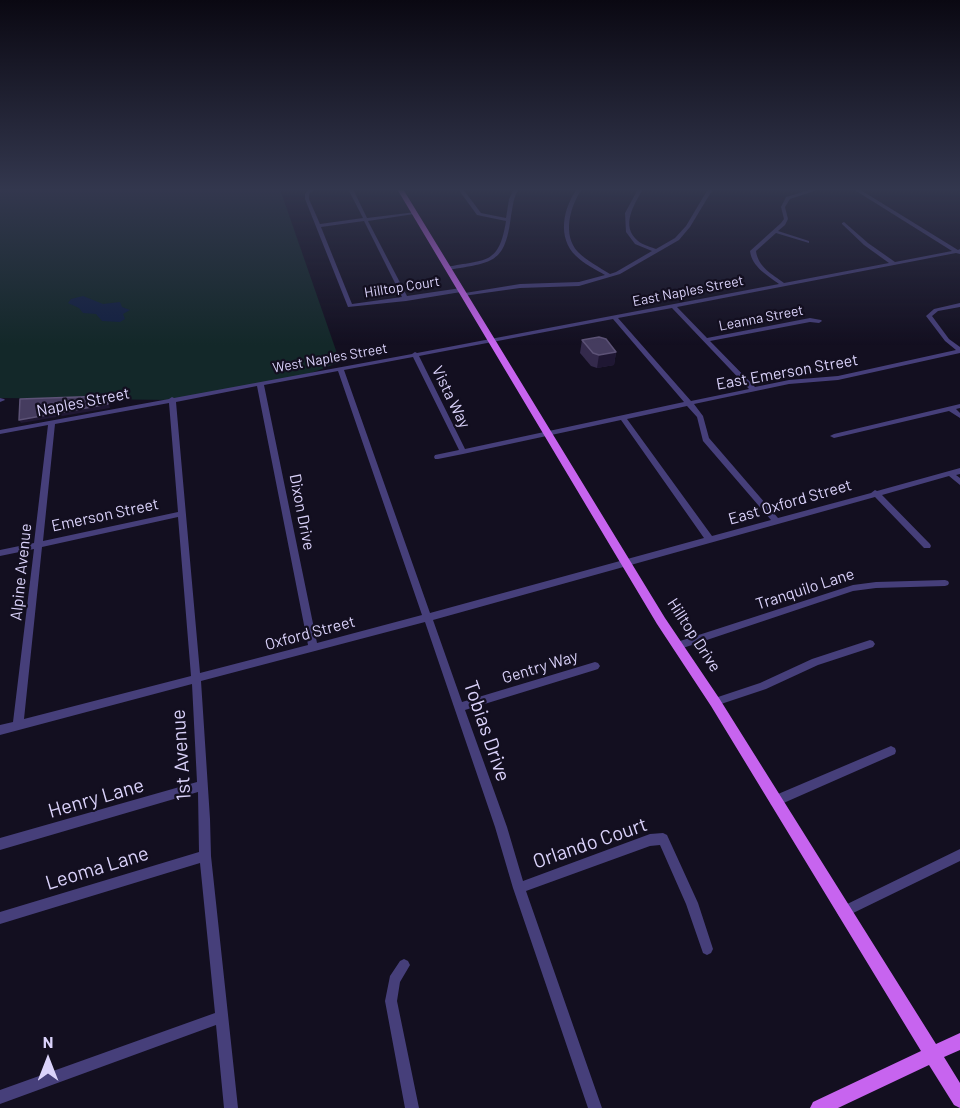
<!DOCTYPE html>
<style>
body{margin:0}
#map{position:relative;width:960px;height:1108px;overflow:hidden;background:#130f20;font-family:Barlow,sans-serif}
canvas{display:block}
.north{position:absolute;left:18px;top:1030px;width:60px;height:60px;-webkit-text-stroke:4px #130f20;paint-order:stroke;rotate:0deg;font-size:16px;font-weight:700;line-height:24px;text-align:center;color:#dad2fa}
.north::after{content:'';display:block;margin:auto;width:21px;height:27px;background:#dad2fa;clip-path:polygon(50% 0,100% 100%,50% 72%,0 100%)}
</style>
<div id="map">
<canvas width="960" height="1108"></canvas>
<div class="north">N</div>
</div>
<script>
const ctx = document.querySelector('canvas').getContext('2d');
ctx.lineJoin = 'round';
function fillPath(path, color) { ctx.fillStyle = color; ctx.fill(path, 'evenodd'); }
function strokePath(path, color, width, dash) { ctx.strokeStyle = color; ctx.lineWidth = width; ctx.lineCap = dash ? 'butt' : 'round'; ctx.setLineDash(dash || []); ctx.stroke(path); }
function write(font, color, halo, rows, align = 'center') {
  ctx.font = font + ' Barlow,sans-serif'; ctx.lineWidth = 4.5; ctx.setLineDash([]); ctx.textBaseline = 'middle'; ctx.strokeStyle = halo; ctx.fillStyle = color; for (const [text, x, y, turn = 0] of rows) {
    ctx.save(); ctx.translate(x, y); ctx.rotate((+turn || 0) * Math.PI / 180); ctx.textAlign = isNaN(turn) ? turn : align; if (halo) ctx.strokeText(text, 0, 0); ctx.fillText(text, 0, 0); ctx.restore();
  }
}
fillPath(new Path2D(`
 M0 189H280L340 362 306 375 172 400 0 398Z`), '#132829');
fillPath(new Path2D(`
 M83 296 103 304 120 302 122 307 130 310 123 314 125 319 120 322 102 321 96 314 83 313 79 308 68 303 71 299Z`), '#122041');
fillPath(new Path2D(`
 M309 189H314L309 194V199L320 224 363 218 348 189H353L367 218 416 212V213L414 214 368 221 407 296 461 288 464 290 461 292 406 301 348 307 305 199V194ZM364 221 402 297 352 304 321 227Z
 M458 189H463L481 213 506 218 509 199 514 189H519C513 198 513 206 511 216 505 265 492 262 449 270L447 269V267C485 259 499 266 506 221L477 215Z
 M577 189H582C570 206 562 235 578 252 587 261 599 267 610 274L616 272 652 251 635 244 626 232 625 213 638 189H643C634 205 620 226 638 241 643 245 651 247 656 249L675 238 686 226 708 189H713L690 227 679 240 620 274 579 286 520 288 463 296 462 295 465 293 520 284 579 282 605 275C595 269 584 264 576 256 557 238 563 208 577 189Z
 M812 189H820L790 199 785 207 788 219 785 225 778 231 809 241V243L776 233 756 251C758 267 772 274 784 283L889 263 864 245 842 224V223L844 222 868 243 895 262 952 251 853 189H859L958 250 960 249V254L956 253 677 307 707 338 810 318 821 320 822 321 819 323 810 322 710 341 755 387 789 380 838 376 956 350 945 341 926 316 934 309 960 303V307L938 311 932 316 949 339 960 347V353L838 380 789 384 694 404 703 416 709 438 778 518 871 493 875 490 877 491 960 468V474L956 475 960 478V485L949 476 882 495 930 544 931 546 930 548H924L875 497 433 620 462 702 595 662 598 663 600 666 598 669 595 670 465 710 507 827 523 881 650 834 663 833 667 835 698 903 713 949 711 953 707 955 703 953 686 904 660 845 650 846 526 891 602 1108H588L513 888 495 827 425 622 201 681 210 819 211 856 238 1108H224L216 1025 0 1104V1090L215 1013 200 863 0 924V912L199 852 198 792 0 850V838L197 782 192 684 0 735V725L13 722 34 549 0 556V550L34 543 48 425 0 434V430L169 399 172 397 174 398 412 354 415 352 417 353 779 284C767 275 752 267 750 251L781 223 784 219 781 207 786 197ZM672 308 749 389 691 401 618 318ZM613 319 684 402 465 449 419 356ZM413 357 459 450 435 455 434 457 435 459H438L463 454 621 420 704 538 430 613 344 370ZM338 371 422 615 317 643 264 385ZM257 386 308 645 200 673 176 402ZM169 403 178 512 43 541 55 424ZM687 406 697 417 703 441 771 520 712 536 627 419ZM178 517 191 676 24 719 42 547Z
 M0 398 4 399 5 400 0 402Z
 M960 404V408L956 409 960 413V418L949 411 834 438 830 436 834 434Z
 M945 580 948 581 949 583 948 585 945 586 876 588 853 591 677 650 674 649 672 646 674 643 677 642 853 585 876 582Z
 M870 640 873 641 875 644 873 647 818 665 766 689 715 706 712 705 710 702 712 699 760 683 812 659Z
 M891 746 895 748 896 751 895 754 779 805 775 806 771 805 770 801 771 797Z
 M960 849V861L847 916 843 918 839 916 837 912 839 908Z
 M404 959 408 961 410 965 400 982 397 1001 419 1108H405L385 1001 390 976 400 961Z`), '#463f7a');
fillPath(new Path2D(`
 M397 189H403L665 618 719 698 936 1044 960 1033V1050L944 1057 960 1083V1108L954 1105 929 1065 838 1108H810L813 1102 921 1051 711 706 657 624Z`), '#c764ef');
fillPath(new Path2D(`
 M582 340 616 352 614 365 597 368 591 366 580 353Z`), '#342a4c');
fillPath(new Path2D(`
 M616 352 614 365 597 368 599 355Z
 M106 396 110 408 21 423 19 420Z`), '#1f1733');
const building = new Path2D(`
 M599 337 606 339 616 352 599 355 593 353 582 340Z
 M106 396 108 404 19 420 20 399Z`);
fillPath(building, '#453c5f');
strokePath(building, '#5d5377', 1.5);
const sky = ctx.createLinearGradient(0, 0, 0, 345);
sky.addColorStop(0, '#0a0812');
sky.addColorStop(0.55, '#33374e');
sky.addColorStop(1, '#33374e00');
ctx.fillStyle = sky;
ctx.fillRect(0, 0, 960, 345);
write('14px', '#dad2fa', '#130f20', [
 ["Hilltop Court",402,287,-9],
 ["East Naples Street",688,291,-11],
 ["Leanna Street",761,318,-11],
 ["West Naples Street",330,358,-10]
]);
write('16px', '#dad2fa', '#130f20', [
 ["East Emerson Street",787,372,-10],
 ["Vista Way",451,397,64],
 ["Naples Street",83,402,-11],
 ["East Oxford Street",790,502,-16],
 ["Dixon Drive",302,512,79],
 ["Emerson Street",105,515,-12],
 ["Alpine Avenue",21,572,-84],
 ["Tranquilo Lane",805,589,-18],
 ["Oxford Street",310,633,-15],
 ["Hilltop Drive",694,635,57],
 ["Gentry Way",540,667,-17]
]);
write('20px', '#dad2fa', '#130f20', [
 ["Tobias Drive",487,731,71],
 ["1st Avenue",181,755,-94],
 ["Henry Lane",96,798,-16],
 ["Orlando Court",590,843,-19],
 ["Leoma Lane",97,868,-17]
]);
</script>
